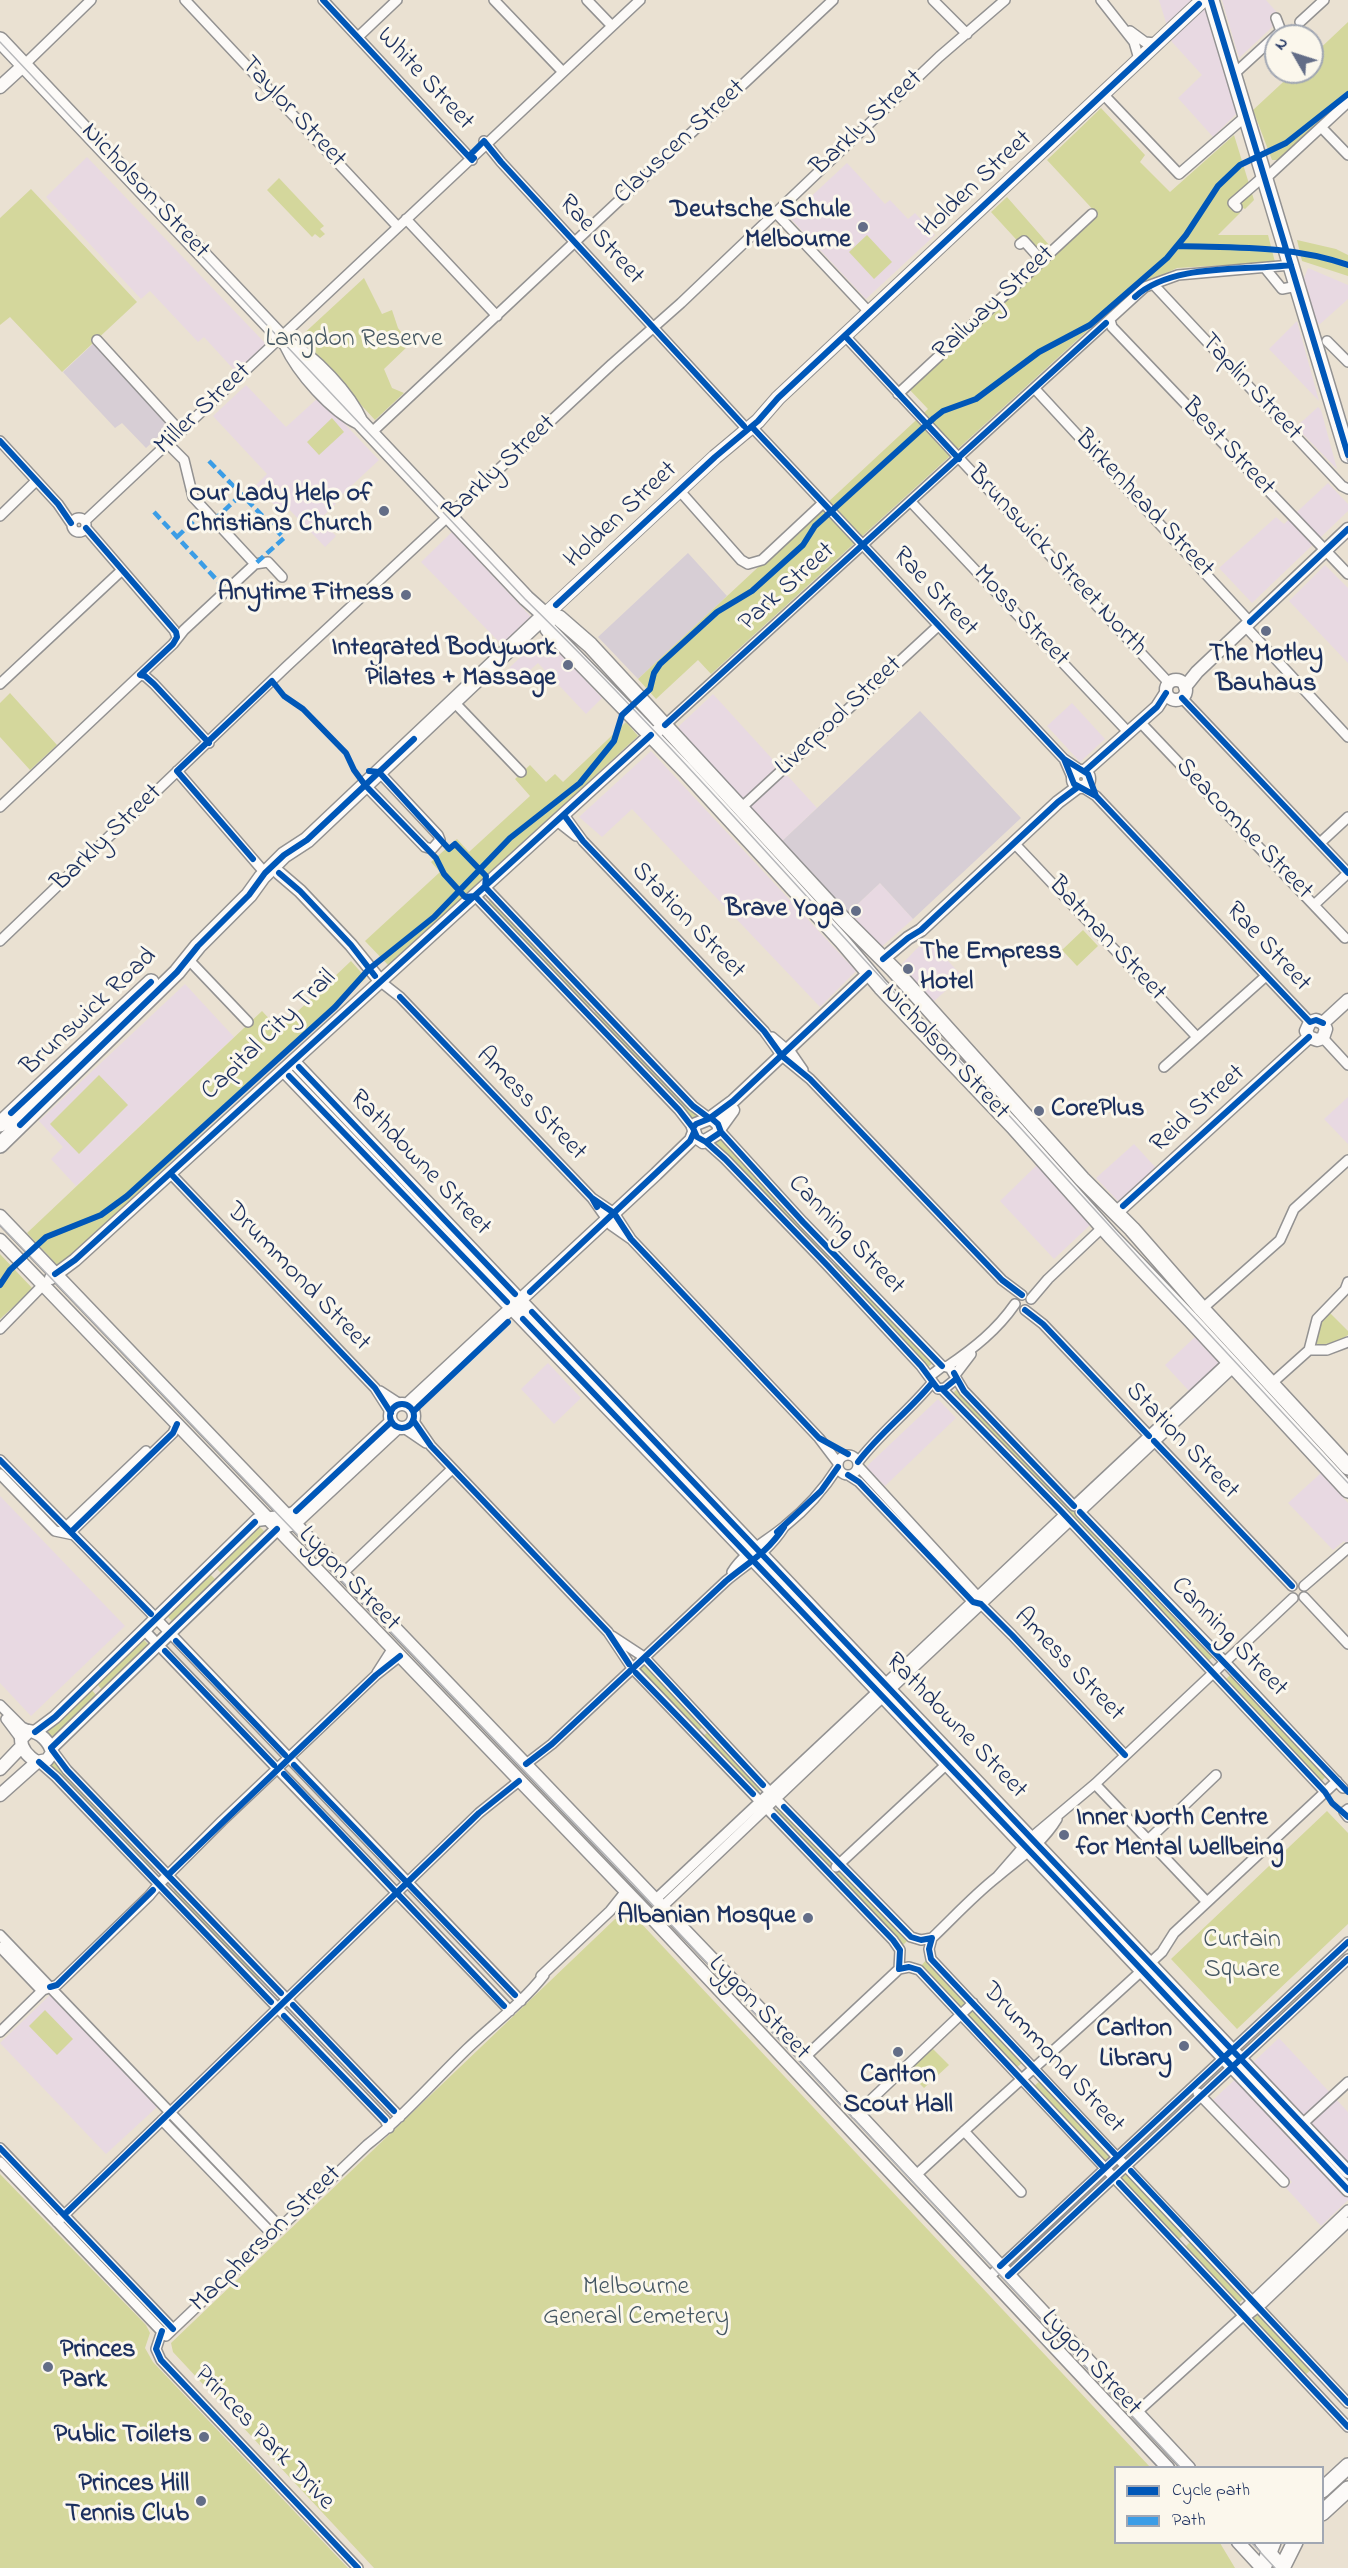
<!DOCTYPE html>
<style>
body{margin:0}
#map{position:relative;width:1348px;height:2568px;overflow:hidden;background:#eae1d2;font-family:"Indie Flower",sans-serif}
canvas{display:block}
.legend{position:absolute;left:1114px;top:2466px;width:210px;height:78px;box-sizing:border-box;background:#fbf7ec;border:2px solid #a1a7b3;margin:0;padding:8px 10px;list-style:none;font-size:18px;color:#1b2f5e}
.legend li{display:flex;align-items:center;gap:12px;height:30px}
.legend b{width:30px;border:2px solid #a1a7b3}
.north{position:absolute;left:1264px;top:24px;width:60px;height:60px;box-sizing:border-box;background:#fbf7ec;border:2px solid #a1a7b3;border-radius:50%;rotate:309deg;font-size:16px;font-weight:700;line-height:24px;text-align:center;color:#1b2f5e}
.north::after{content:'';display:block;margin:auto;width:21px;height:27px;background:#636d87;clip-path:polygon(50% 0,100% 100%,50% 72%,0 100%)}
</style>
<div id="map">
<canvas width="1348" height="2568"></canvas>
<ul class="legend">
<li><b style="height:8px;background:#0057b8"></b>Cycle path</li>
<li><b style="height:8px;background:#3b9de6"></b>Path</li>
</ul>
<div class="north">N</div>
</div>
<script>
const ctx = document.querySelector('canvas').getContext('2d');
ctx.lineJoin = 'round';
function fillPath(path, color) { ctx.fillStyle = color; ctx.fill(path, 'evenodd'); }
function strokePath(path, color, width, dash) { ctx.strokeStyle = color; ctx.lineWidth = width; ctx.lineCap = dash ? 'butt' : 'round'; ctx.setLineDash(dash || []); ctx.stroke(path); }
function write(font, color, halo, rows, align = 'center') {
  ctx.font = font + ' "Indie Flower",sans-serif'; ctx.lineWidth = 6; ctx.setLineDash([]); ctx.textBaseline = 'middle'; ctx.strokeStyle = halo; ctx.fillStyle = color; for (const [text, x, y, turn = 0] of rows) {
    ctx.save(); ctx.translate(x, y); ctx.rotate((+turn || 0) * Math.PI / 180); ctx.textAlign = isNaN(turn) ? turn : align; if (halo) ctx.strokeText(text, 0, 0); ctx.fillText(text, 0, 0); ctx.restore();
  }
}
fillPath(new Path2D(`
 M1159 0H1204L1238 112 1213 137 1178 98 1202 75 1172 42Z
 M1222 0H1266L1282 18 1239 58Z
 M87 157 266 344 236 372 204 337 198 342 150 291 141 299 46 197Z
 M847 163 885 204 890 200 908 219 915 213 935 235 866 299 789 217Z
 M1308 268 1348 285V299L1319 325 1315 321 1303 281Z
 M1297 321 1319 401 1269 349Z
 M246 385 286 427 319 397 379 460 334 502 336 504 320 519 336 536 325 547 285 505 279 510 256 485 267 474 213 416Z
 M1318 407 1321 410 1337 469 1296 427Z
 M1328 483 1348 504V511L1252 603 1219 568 1276 517 1284 524Z
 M452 532 532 618 503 646 421 562Z
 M1325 565 1348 588V663L1289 601Z
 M544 635 602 698 586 714 538 663 519 680 509 668Z
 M713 694 817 808 779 844 678 727Z
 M1072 703 1105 739 1080 762 1047 726Z
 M651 751 856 971 820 1007 632 809 602 837 579 817Z
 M880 883 913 919 878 950 845 916Z
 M927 938 962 976 933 1002 900 966Z
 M185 984 234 1037 76 1186 51 1159 63 1147 39 1121Z
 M1348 1097V1144L1324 1119Z
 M1134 1144 1157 1169 1120 1203 1096 1178Z
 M1038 1164 1090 1225 1054 1259 1000 1201Z
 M1195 1337 1220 1364 1189 1391 1165 1365Z
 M548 1363 581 1398 554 1424 521 1389Z
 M938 1399 956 1418 885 1486 866 1467Z
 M1321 1473 1348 1503V1545L1344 1541 1333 1550 1288 1503Z
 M0 1496 125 1626 31 1716 0 1683Z
 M50 1995 157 2107 106 2154 0 2043Z
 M1279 2038 1348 2112V2200L1321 2226 1286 2188 1292 2182 1213 2100Z`), '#e8d9e2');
fillPath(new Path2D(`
 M95 342 171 425 146 448 122 423 115 428 63 372Z
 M688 553 727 596 638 679 598 637Z
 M920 711 1021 818 913 919 880 883 845 916 779 844Z`), '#d7ced5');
fillPath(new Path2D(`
 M1348 22V98L1279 160H1272L1253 110 1294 72H1312V56Z
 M1101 108 1145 155 1140 162 1170 192 1234 135 1254 200 1245 209 1243 208 1239 211 1240 213 1218 235H1268L1275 262 1177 268 1133 289 711 674 698 660 656 699 638 679 928 409 909 389 1098 215 1047 160Z
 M279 178 324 226 320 229 325 234 320 238 315 234 312 237 267 190Z
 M31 189 137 302 62 372 10 317 0 325V218Z
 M1007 197 1050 246 1035 260 991 212Z
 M867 235 892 262 874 279 849 252Z
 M1297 240 1336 249 1348 255V276L1302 261Z
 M364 278 382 314 392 310 398 328 410 344 384 369 392 388 404 393 375 420 299 338Z
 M332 418 344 432 319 455 307 442Z
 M10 693 57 745 30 770 0 737V703Z
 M626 722 638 736 389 966 365 941 440 872 431 862 457 839 469 852 530 796 515 779 530 765 546 782 555 774 563 782Z
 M492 898 593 1004 586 1010 485 904Z
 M1083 930 1098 946 1077 966 1062 950Z
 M351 961 366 978 59 1267 27 1233 262 1011 279 1029Z
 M598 1009 700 1116 693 1121 591 1015Z
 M99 1075 128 1105 79 1154 50 1124Z
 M721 1138 833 1255 826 1262 713 1143Z
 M0 1254 33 1289 0 1319Z
 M838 1261 934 1362 927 1368 831 1267Z
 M1329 1312 1348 1331V1335L1335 1343 1315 1345 1317 1329Z
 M958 1388 1072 1508 1083 1500 1078 1511 1214 1656 1207 1662 952 1394Z
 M259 1526 267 1534 223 1575 216 1568Z
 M210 1574 217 1581 175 1624 165 1614Z
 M142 1638 150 1646 103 1691 96 1683Z
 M645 1664 704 1726 697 1732 638 1670Z
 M1231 1674 1326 1776 1321 1782 1224 1681Z
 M91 1689 97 1696 52 1744 40 1731Z
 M709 1731 763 1787 756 1794 702 1737Z
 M56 1761 156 1866 150 1872 49 1767Z
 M781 1806 834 1862 827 1868 774 1812Z
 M1327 1811 1348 1833V1924L1237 2029 1171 1959Z
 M841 1870 908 1940 902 1946 835 1876Z
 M179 1886 264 1975 255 1983 171 1894Z
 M615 1919 638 1920 1150 2467 1116 2468V2542L1220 2543 1235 2568H374L173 2352 171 2343Z
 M927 1959 965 2000 964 2006H959L921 1966Z
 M45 2010 73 2039 57 2055 29 2026Z
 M973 2010 1023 2062 1016 2068 968 2017 969 2011Z
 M931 2047 949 2065 924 2088 906 2070Z
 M1041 2080 1112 2155 1104 2162 1033 2087Z
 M1128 2173 1185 2234 1178 2240 1120 2179Z
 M0 2174 146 2325 150 2333 145 2348 153 2362 348 2568H0Z
 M1192 2240 1245 2297 1238 2304 1185 2247Z
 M1260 2313 1312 2369 1305 2375 1253 2319Z`), '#d4d79c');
const minor = new Path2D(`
 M185 0 398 227
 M323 0 472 160
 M494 0 563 72
 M587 0 612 26
 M933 0 967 34
 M1101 0 1134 42 1139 59
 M1300 22 1324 0
 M1130 31 1145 42 1156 43
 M358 37 397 0
 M24 65 91 0
 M1234 74 1281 31 1276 18
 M1103 94 1179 174 1246 116
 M1321 127 1348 155
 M484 141 501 162 744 426
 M1265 179 1348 102
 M1237 207 1233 203 1264 176
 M775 212 869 312
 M406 219 497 316
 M1020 244 1024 241 1042 261
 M1265 268 1282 289 1297 286
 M1153 284 1342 486 1348 489
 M1110 320 1112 327 1348 574
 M845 336 1169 683
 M97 340 181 432
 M1327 341 1348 362
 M1035 389 1250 622
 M898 394 1092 214
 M752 427 1064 759 1080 770
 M371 433 833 0
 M0 441 58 504 71 523
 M168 444 184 460 193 497 255 564
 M679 490 741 560 748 564 762 560 823 503
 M911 502 1129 733
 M0 516 36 481
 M72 525a7 7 0 1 1 14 0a7 7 0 1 1-14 0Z
 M85 521 640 0
 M86 528 174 630 177 637
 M255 564 268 562 282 577
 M1245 626 1348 737
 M140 675 145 676 154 684 209 743
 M0 684 121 571
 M1182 698 1348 873
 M453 701 521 772
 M1140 722 1345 938
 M665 725 1145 287 1178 275 1291 265
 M1065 761 1072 777
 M177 771 265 873
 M365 785 425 847 432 849 440 840 438 835 379 772
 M1082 787 1096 796 1310 1022
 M0 807 173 644 184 630 255 564
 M741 808 938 626
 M564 815 583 841 764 1031 782 1056 810 1079 1002 1280 1022 1295
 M557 821 576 836
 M1014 843 1197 1037
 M1320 843 1348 817
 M485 887 693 1106 709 1118
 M475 896 679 1110 693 1128
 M1314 905 1348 873
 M0 941 286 667 612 364 681 303 939 57 1005 0
 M188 959 248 1022
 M381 982 400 997 592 1198 611 1225 631 1239
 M772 1037 792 1054 803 1070
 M1323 1038 1348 1065
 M1164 1067 1266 976
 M721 1132 803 1222 942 1366
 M706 1142 725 1159 827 1265 921 1366 938 1389 945 1388 956 1379
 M171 1174 375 1388 391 1413
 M592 1198 614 1213 631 1239 819 1438 838 1463
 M1031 1299 1048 1279 1103 1227
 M1202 1309 1280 1240 1294 1209 1348 1160
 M1025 1310 1043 1324 1292 1586
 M0 1329 43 1285
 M1309 1350 1317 1319 1345 1290 1348 1282
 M948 1366C974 1348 997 1330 1015 1304
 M1234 1367 1080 1512 1225 1662 1343 1788
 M955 1375 971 1354
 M930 1376 943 1366 950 1368 964 1391 1074 1506 1229 1361
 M1271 1384 1309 1350H1327L1348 1342
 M942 1389 1061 1511 1325 1792
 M380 1391 400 1404
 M413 1420 431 1446 608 1632 632 1668 893 1940 900 1950 899 1969
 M404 1428 426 1443
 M838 1465a10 10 0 1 1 20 0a10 10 0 1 1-20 0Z
 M0 1460 148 1610 521 2001
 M858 1462C880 1433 909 1411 932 1383
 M858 1466 980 1599
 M0 1474 55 1531 74 1535
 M848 1475 859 1482 973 1602 981 1604 1012 1635 1125 1755
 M66 1527 146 1451
 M71 1532 173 1433 177 1424
 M732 1572C745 1551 766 1542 785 1526 805 1510 824 1489 838 1467
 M342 1574 452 1469
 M1304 1586 1348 1548
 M1304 1597 1348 1644
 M144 1630 510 2011
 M612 1636 644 1657 780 1803 911 1937 921 1940 932 1938
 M377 1673 393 1648
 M886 1683 1064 1515
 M891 1689 1070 1521
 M0 1705 22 1727 31 1731
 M6 1719 21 1739
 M52 1750 67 1770 400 2117
 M39 1762 56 1777 385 2120 389 2128
 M526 1764 552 1744 726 1581C749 1562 767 1553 784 1527
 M1095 1784 1207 1902
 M1348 1809 1344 1812 1348 1817
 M1148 1840 1216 1775
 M836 1867 949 1762
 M998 1876 1032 1837 1095 1784 1293 1598
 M655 1900 878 1691
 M662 1907 883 1697
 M0 1935 280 2227
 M932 1938 929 1949 931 1959 1348 2403
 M932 1938C953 1918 974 1895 997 1877 1019 1858 1041 1845 1057 1819
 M0 1947 42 1991
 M899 1969 909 1967 919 1970 1348 2427
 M541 1976 610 1911 626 1891
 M0 2032 43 1990 57 1985 149 1896 159 1884 222 1821 376 1675 400 1656
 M805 2057 899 1969
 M1198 2093 1284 2182
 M856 2114 973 2003
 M162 2120 273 2235
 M1299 2127 1348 2082
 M964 2131 1021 2192
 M0 2148 173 2329
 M0 2162 166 2336 367 2145C404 2116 434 2081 467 2049 493 2024 522 2003 544 1975
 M915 2176C997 2100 1080 2028 1162 1952L1174 1933 1337 1781
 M57 2222 479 1813 519 1781
 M1008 2276 1348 1959
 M988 2278 1348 1942
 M1243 2316V2310L1348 2210
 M162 2331 156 2349 161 2360 358 2568
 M1136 2413 1243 2316 1248 2315 1263 2303 1348 2222`);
const tertiary = new Path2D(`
 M0 87 24 65
 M1166 690a10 10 0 1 1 20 0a10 10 0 1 1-20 0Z
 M1185 687 1197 672 1348 529
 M1073 779a8 8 0 1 1 16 0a8 8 0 1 1-16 0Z
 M1085 771 1157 707 1166 693
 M279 873 300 891 351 945 381 982
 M883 959 908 938 921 930 1058 802 1078 787
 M1323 1023 1348 1000
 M1309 1037 1317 1040 1323 1038 1326 1029 1323 1023
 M1309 1037 1306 1031 1310 1022 1316 1020 1323 1023
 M294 1062 1348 2172
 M284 1071 802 1611 1348 2190
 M710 1118 733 1101 869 973
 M711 1118 718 1124 720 1132 703 1142 696 1137 693 1127 696 1124Z
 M720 1128 733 1110
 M1116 1213 1309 1037
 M0 1216 785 2035 1189 2468
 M0 1240 651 1917 1168 2468
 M51 1278 75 1260 644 741 665 725
 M390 1416a12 12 0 1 1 24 0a12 12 0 1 1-24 0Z
 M408 1404 656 1174 691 1140 694 1132
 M35 1732 55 1717 257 1520 287 1516 295 1512 391 1422
 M51 1748 277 1529 294 1524 397 1428
 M0 1769 22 1746
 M0 1795 37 1762 47 1760 52 1753C50 1742 40 1732 29 1731L21 1739C21 1749 29 1757 37 1762
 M1238 2542 1262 2568
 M1261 2542 1283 2568`);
const secondary = new Path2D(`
 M545 615 715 457 758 421 778 398 1203 0`);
const primary = new Path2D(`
 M0 40 287 344C314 358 348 395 360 422
 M287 344C300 372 333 409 360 422L526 598 545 615 559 618 590 645 845 921 894 970 1082 1179 1132 1229 1202 1309 1348 1467
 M545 615 548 629 685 770 842 941 881 987 1013 1126 1111 1236 1192 1321 1348 1490
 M0 1124 151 982
 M0 1145 177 972 198 946 249 895 262 877 284 855 307 840 545 615`);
const trunk = new Path2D(`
 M1211 0 1348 455
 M1322 2490 1348 2466
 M1322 2513 1348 2489
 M1263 2568 1273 2542
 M1282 2568 1295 2542`);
strokePath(minor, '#939292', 12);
strokePath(tertiary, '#939292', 15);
strokePath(secondary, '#939292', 16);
strokePath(primary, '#939292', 18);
strokePath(trunk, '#939292', 18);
strokePath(minor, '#fcfaf8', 9);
strokePath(tertiary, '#fcfaf8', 12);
strokePath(secondary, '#fcfaf8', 14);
strokePath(primary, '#fcfaf8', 15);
strokePath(trunk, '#fcfaf8', 15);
strokePath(new Path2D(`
 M1210 0 1348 462
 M0 42 525 599C661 732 786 875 915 1015L955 1056 1146 1266 1348 1483
 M0 1225 633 1884 1181 2468
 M1251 2542 1275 2568`), '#b6b7ba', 1.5);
strokePath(new Path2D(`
 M209 461 284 538 255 564
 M154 512 227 591
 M214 520 242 494
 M177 537 205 510`), '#3b9de6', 4.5, [9, 4.5]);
strokePath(new Path2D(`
 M323 0 472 160 474 158
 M1211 0 1348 455
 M469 156 484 141 501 162 744 426
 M1178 246C1237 248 1290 245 1348 265
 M1135 297C1171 263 1244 271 1291 265
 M845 336 959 459
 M752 427 1064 759 1088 774 1096 796
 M0 441 58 504 71 523
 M86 528 176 632 177 637 173 644 140 675 145 676 154 684 209 743
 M556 605 715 457 758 421 778 398 1199 4
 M1250 622 1348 529
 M1182 698 1348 873
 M665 725 1106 323
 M1064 759 1074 784 1096 796 1310 1022 1316 1020 1323 1023
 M369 771 379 772 449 849 455 844 486 876 485 887 693 1106 709 1118
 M1085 771 1157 707 1166 693
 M564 815 583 841 764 1031 782 1056 810 1079 1002 1280 1022 1295
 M253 859 177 771 272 681 284 696 303 709 346 753 354 770 365 785 436 858 444 874 465 897 475 896 679 1110 693 1128 697 1137 706 1142 721 1132 718 1124 711 1118 696 1124 693 1128
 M279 873 300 891 351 945 375 976
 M883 959 908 938 921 930 1058 802 1078 787
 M400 997 592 1198 597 1207
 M299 1067 515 1294
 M289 1076 507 1302
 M11 1113 151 982
 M710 1118 733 1101 869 973
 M20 1125 177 972 198 946 249 895 265 873 284 855 307 840 414 739
 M721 1132 803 1222 942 1366
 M706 1142 725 1159 827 1265 921 1366 938 1389 945 1388 956 1379
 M171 1174 375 1388 391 1413
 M592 1198 614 1213 631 1239 819 1438 848 1454
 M1123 1206 1309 1037
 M55 1274 75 1260 651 735
 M0 1285 10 1270 46 1237 101 1215 127 1196 335 1007 369 969 434 917 510 838 580 783 614 741 622 715 650 689 654 673 660 664 717 612 752 591 803 545 815 526 934 418 943 411 976 399 1039 352 1090 325 1167 258 1186 235 1218 186 1240 165 1286 143 1348 94
 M530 1292 690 1141 694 1132
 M1025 1310 1043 1324 1149 1436
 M532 1312 1348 2172
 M523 1319 1064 1887 1348 2190
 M954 1373 964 1391 1074 1506
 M942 1389 1061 1511 1325 1792 1332 1803 1348 1817
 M390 1416a12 12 0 1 1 24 0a12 12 0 1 1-24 0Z
 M414 1411 508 1322
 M413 1420 431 1446 608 1632 629 1664
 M1154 1441 1292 1586
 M0 1460 151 1614
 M858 1462C880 1433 909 1411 932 1383
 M848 1475 859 1482 973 1602 981 1604 1012 1635 1125 1755
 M296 1511 391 1422
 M1080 1512 1348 1792
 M71 1532 173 1433 177 1424
 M777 1532 821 1491 838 1467
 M176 1641 285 1755
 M165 1651 274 1765
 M648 1661 763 1785
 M636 1673 753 1794
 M35 1732 55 1717 255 1522
 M51 1748 277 1529
 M52 1750 67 1770 281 1993
 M39 1762 56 1777 271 2002
 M526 1764 552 1744 726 1581C749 1562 767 1553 784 1527
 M294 1765 515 1995
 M284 1774 504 2006
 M784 1807 911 1937 921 1940 932 1938 929 1949 931 1959 1115 2154
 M774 1816 893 1940 900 1950 899 1969 909 1967 919 1970 1102 2166
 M168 1875 376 1675 400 1656
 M50 1987 57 1985 153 1890
 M293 2005 394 2111
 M284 2016 385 2120
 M0 2148 173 2329
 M1131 2171 1348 2403
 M1119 2183 1348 2427
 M67 2212 479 1813 519 1781
 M1000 2266 1348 1942
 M1008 2276 1348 1959
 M162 2331 156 2349 161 2360 358 2568`), '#0057b8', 6);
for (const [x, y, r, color] of [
 [863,227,6,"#636d87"],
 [384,511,6,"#636d87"],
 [406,595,6,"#636d87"],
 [1266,631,6,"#636d87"],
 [568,665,6,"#636d87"],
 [856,911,6,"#636d87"],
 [908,969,6,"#636d87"],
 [1039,1111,6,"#636d87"],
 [1064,1835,6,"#636d87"],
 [808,1918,6,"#636d87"],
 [1184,2046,6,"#636d87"],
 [898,2052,6,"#636d87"],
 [48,2367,6,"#636d87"],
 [204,2437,6,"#636d87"],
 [201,2501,6,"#636d87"]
]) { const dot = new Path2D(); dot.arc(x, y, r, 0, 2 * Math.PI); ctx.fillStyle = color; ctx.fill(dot); strokePath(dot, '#fbf7ec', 2); }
write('26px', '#1b2f5e', '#fbf7ec', [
 ["White Street",424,80,47],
 ["Taylor Street",292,113,47],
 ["Barkly Street",868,124,-43],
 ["Clauscen Street",681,143,-43],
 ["Holden Street",977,185,-43],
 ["Nicholson Street",144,192,47],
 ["Rae Street",600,241,47],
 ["Railway Street",995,304,-43],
 ["Taplin Street",1250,388,47],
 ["Miller Street",204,410,-43],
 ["Best Street",1227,448,47],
 ["Barkly Street",501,469,-43],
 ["Birkenhead Street",1143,505,47],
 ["Holden Street",622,516,-43],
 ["Brunswick Street North",1056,562,47],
 ["Park Street",788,588,-42],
 ["Rae Street",934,593,47],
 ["Moss Street",1020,617,47],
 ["Liverpool Street",840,717,-43],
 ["Seacombe Street",1243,830,46],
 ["Barkly Street",108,839,-44],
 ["Station Street",687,922,46],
 ["Batman Street",1106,940,47],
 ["Rae Street",1267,948,47],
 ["Brunswick Road",90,1013,-43],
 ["Capital City Trail",270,1036,-44],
 ["Nicholson Street",944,1053,47],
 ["Amess Street",530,1105,46],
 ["Reid Street",1199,1110,-42],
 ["Rathdowne Street",419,1164,46],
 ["Canning Street",845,1236,46],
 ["Drummond Street",297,1278,46],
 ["Station Street",1181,1442,46],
 ["Lygon Street",348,1580,46],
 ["Canning Street",1228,1638,46],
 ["Amess Street",1068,1666,46],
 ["Rathdowne Street",955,1727,46],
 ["Lygon Street",758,2009,46],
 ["Drummond Street",1052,2059,47],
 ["Macpherson Street",267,2240,-44],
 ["Lygon Street",1090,2364,47],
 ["Princes Park Drive",263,2439,46]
]);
write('bold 26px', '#1b2f5e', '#fbf7ec', [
 ["Deutsche Schule",851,212],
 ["Melbourne",851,242],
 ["Our Lady Help of",372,496],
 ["Christians Church",372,526],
 ["Anytime Fitness",394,595],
 ["Integrated Bodywork",556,650],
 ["Pilates + Massage",556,680],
 ["The Motley",1266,656,"center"],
 ["Bauhaus",1266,686,"center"],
 ["Brave Yoga",844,911],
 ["The Empress",920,954,"left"],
 ["Hotel",920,984,"left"],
 ["CorePlus",1051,1111,"left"],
 ["Inner North Centre",1076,1820,"left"],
 ["for Mental Wellbeing",1076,1850,"left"],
 ["Albanian Mosque",796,1918],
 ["Carlton",1172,2031],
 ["Library",1172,2061],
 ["Carlton",898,2077,"center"],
 ["Scout Hall",898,2107,"center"],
 ["Princes",60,2352,"left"],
 ["Park",60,2382,"left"],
 ["Public Toilets",192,2437],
 ["Princes Hill",189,2486],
 ["Tennis Club",189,2516]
], 'right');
write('26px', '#455762', '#fbf7ec', [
 ["Langdon Reserve",354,341],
 ["Curtain",1242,1942],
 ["Square",1242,1972],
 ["Melbourne",636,2289],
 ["General Cemetery",636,2319]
]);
</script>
